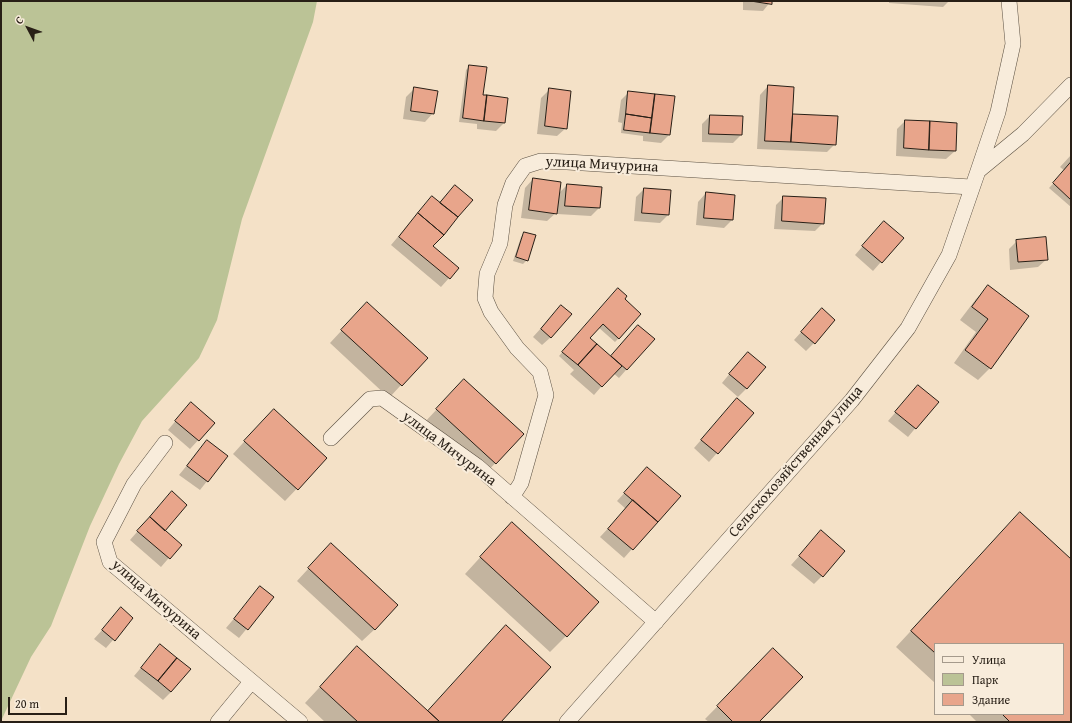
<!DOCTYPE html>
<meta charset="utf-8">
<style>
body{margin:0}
#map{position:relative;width:1072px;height:723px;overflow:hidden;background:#f4e1c7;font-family:"Gentium Book Plus",serif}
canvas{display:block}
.frame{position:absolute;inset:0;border:2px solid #281f16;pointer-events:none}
.legend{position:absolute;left:934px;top:643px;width:130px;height:72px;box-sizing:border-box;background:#f8ecdb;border:1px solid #a59a8c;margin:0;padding:5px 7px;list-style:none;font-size:12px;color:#281f16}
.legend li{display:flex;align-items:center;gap:8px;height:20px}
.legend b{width:20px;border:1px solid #a59a8c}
.north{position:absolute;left:8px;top:8px;width:40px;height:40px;-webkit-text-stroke:3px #f8ecdb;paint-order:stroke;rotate:311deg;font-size:11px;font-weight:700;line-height:16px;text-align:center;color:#281f16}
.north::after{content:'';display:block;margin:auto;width:14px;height:18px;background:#281f16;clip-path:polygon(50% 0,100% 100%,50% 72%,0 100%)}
.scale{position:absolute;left:8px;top:697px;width:59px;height:18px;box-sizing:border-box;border:2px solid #281f16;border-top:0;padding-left:5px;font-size:12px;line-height:14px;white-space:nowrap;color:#281f16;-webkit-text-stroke:3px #f8ecdb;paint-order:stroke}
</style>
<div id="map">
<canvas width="1072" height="723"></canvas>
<div class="frame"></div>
<ul class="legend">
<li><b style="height:5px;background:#f8ecdb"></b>Улица</li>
<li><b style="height:11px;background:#bbc396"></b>Парк</li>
<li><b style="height:11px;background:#e8a58b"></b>Здание</li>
</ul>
<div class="north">С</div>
<div class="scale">20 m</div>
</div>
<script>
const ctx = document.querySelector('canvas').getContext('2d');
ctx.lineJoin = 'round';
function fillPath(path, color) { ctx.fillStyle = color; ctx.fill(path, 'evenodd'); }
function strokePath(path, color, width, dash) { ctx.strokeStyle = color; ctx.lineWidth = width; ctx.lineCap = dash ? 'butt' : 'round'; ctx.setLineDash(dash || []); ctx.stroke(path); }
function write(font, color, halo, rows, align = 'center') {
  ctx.font = font + ' "Gentium Book Plus",serif'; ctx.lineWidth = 4; ctx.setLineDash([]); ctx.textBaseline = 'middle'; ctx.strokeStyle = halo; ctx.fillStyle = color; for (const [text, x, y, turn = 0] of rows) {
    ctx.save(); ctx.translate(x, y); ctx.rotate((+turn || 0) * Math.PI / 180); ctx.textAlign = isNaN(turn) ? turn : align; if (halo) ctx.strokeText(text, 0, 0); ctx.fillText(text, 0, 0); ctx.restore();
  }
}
fillPath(new Path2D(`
 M1 1H317L313 22 242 219 217 320 199 358 142 421 119 464 90 526 51 626 31 657 1 721Z`), '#bbc396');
fillPath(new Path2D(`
 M743 1H771L763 11 743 10Z
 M889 1H949L943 7 889 3Z
 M470 66 482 96 504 123 496 131 477 129V124L459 122 466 70Z
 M768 86 792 115 837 117 835 144 827 152 757 149 760 95Z
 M414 89 433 113 425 122 403 119 406 97Z
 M550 89 566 128 557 136 537 134 541 98Z
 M629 92 673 97 669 135 661 143 643 141V136L621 133 622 123 618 122 621 100Z
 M710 116 741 135 733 143 702 142V124Z
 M905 121 955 151 946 159 896 156 897 129Z
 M1071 155V207L1049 188 1065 171 1060 167Z
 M533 179 558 194 567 185 601 188 599 208 591 216 557 214 558 211 547 221 521 218 525 188Z
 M455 186 432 247 458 268 441 287 391 245 424 206 439 203Z
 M644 189 668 215 660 223 634 221 636 197Z
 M706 193 732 220 724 228 696 225 698 202Z
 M784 197 823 223 815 231 774 229 776 205Z
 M876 231 902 238 873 271 855 255Z
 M525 233 527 260 523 264 513 261 521 237Z
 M1017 241 1047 259 1038 267 1010 270 1009 249Z
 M988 287 990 368 978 380 954 363 976 332 960 320 976 299Z
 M614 294 619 338 615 342 598 327 589 338 610 357 630 334 653 339 619 378 613 373 594 395 570 374 574 370 559 356Z
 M561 306 551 337 542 345 533 337Z
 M822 309 814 343 806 351 794 340Z
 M355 316 401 385 389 398 330 343Z
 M740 361 746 389 738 397 722 383Z
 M464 380 523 434 483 476 425 422Z
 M918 386 937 402 908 437 888 421Z
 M729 408 752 413 709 462 694 448Z
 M183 412 214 423 190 449 168 430Z
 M262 422 326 458 285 501 233 454Z
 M207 441 227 456 200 490 179 475Z
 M647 468 679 496 624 558 600 537 626 509 617 501Z
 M164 501V531L180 545 161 567 130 540Z
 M1020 513 1071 560V722H977L969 714H1063V644H935V683L896 647Z
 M821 532 822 576 814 584 791 565Z
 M496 540 566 636 550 652 465 574Z
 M319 557 375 629 362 641 297 581Z
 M261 587 273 597 239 638 226 628Z
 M121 609 132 618 106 648 94 639Z
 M491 643 499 722H325L305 703 357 647 427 712Z
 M160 645 171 692 163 700 134 676Z
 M773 650 758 722H709L705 719Z`), '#0003');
const building = new Path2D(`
 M751 1H772V4Z
 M469 65 487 67 483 95H487L484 121 463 118Z
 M768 85 794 87 791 142 765 141Z
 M414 87 438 91 434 114 411 111Z
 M549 88 571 91 567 129 545 126Z
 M628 91 655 94 652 118 626 114Z
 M655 94 675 96 670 135 650 133Z
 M487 95 508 98 505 123 484 121Z
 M626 114 652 118 650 133 624 130Z
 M793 114 838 116 836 145 791 142Z
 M710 115 743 116 742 135 709 134Z
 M905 120 930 121 929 150 904 148Z
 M930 121 957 123 956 151 929 150Z
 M1071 162V200L1053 183Z
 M533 178 561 182 557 214 529 210Z
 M567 184 602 187 600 208 565 206Z
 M455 185 473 200 458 217 440 203Z
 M644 188 671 190 669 215 642 213Z
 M706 192 735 195 733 220 704 218Z
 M432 196 458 217 444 235 418 213Z
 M783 196 826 198 824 224 782 221Z
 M418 213 444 235 433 246 459 268 450 279 399 237Z
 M884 221 904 238 882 263 862 246Z
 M524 232 536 235 528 261 516 257Z
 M1046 237 1048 260 1018 262 1016 240Z
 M988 285 1029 316 991 369 965 350 988 319 972 307Z
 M618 288 627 296 625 299 641 314 619 339 603 324 590 338 597 344 578 365 562 352Z
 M367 302 428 358 402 386 341 330Z
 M561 305 572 314 551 338 541 329Z
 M822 308 835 320 815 344 801 332Z
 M638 325 655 339 627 370 611 356Z
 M597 344 622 366 602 387 578 365Z
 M748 352 766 367 747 389 729 374Z
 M464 379 524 434 496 464 436 409Z
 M918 385 939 402 916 429 895 412Z
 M737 398 754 413 718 454 701 440Z
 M191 402 215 423 199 441 175 421Z
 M274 409 327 458 298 490 244 441Z
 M207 440 228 456 208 482 187 466Z
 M647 467 681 496 658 522 624 493Z
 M172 491 187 505 165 531 150 517Z
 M633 500 658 522 633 550 608 529Z
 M1020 512 1071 559V722H1010L1002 714H1063V644H935V653L911 631Z
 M150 517 182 545 170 559 137 531Z
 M512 522 599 602 567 637 480 557Z
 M821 530 845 551 823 577 799 556Z
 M331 543 398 605 375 630 308 568Z
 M260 586 274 597 248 630 234 619Z
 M121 607 133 618 115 641 102 630Z
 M506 625 551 667 501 722H440L428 711Z
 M160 644 177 658 158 681 141 668Z
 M357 646 428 711 440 722H358L320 687Z
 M773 648 803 677 759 722H733L717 706Z
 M177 658 191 669 171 692 158 681Z`);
fillPath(building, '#e8a58b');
strokePath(building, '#281f16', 1);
const street = new Path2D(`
 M978 171 998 112 1013 44 1009 1
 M331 438 370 399 382 398 477 466 656 622
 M165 443 134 484 104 542 110 562 300 722
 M512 497 521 483 546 395 540 372 517 348 491 312 485 298 487 274 500 243 505 205 513 183 525 166 541 161 567 162 971 187
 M218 722 251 682
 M567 722 852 400 908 328 949 255 978 171 1023 134 1071 85`);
strokePath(street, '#5b5042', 16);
strokePath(street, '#f8ecdb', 15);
write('15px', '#281f16', '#f8ecdb', [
 ["улица Мичурина",602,165,3],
 ["улица Мичурина",449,449,37],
 ["Сельскохозяйственная улица",796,462,-49],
 ["улица Мичурина",156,600,41]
]);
</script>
